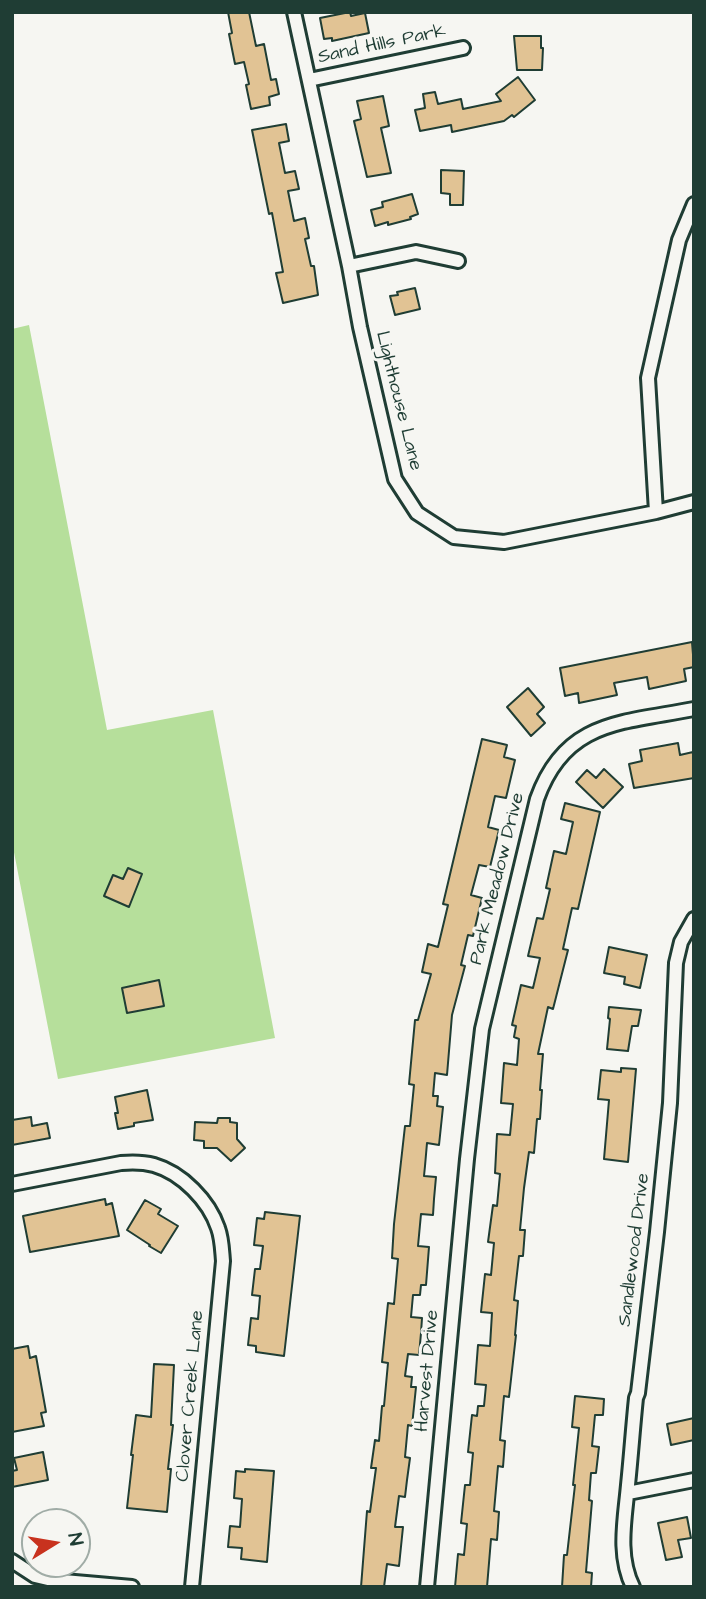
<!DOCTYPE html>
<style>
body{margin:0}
#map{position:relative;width:706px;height:1599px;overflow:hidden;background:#f6f6f2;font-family:"Architects Daughter",sans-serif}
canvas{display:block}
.frame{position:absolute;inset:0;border:14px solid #1f3d34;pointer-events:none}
.north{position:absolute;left:21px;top:1508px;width:70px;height:70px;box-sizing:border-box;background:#f6f6f2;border:2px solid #a0aca6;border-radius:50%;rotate:79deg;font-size:19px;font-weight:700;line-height:28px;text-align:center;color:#1f3d34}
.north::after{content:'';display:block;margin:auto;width:24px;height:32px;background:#c8321e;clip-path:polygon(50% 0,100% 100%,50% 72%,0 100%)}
</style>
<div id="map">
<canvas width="706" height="1599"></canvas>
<div class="frame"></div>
<div class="north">N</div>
</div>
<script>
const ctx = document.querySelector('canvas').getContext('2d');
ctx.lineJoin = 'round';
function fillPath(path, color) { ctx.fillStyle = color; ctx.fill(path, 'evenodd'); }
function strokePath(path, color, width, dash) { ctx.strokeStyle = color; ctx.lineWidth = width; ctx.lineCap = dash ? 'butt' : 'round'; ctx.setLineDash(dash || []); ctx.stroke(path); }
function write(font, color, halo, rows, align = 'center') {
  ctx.font = font + ' "Architects Daughter",sans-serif'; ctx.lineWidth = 6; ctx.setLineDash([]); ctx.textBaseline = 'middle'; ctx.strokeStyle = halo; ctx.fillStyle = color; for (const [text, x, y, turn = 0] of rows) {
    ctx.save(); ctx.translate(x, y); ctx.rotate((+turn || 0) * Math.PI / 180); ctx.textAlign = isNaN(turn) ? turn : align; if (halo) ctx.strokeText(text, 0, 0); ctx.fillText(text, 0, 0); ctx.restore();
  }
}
fillPath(new Path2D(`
 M29 325 107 730 213 710 275 1038 58 1079 12 842V329Z`), '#b6df9b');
const building = new Path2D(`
 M228 12H249L256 46 264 44 271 80 276 79 279 94 269 97 270 105 251 109 246 85 249 84 244 62 235 64 229 34 232 33Z
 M350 12 351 16 365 13 369 33 332 41V38L324 39 320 18Z
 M514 36H541V48H543L542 70H517Z
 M518 77 535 100 514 117 512 115 504 121 452 132 451 125 420 131 415 110 425 108 423 94 435 92 438 104 461 99 463 109 501 101 496 94Z
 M383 96 389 126 381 128 391 173 367 177 354 121 361 119 357 101Z
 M286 124 289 141 279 143 285 173 295 171 299 189 288 191 294 221 305 218 309 238 305 239 311 266H314L318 295 283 303 276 273 283 272 272 213 269 214 252 130Z
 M441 170 464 171 463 205H450V194L441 193Z
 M412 194 418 214 410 217 411 219 388 225V222L375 226 371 210 383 207 382 202Z
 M415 288 420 309 395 315 390 296 398 295 397 292Z
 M692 642 694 667 684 669 686 681 649 689 647 677 614 683 617 695 579 703 578 693 565 696 560 668Z
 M528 688 544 707 537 714 545 723 531 736 507 707Z
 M482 739 507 745 504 757 515 760 506 798 495 796 488 827 499 830 490 867 479 865 471 895 482 898 473 936 468 935 461 965 465 966 452 1015 447 1075 435 1073 433 1096H438L437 1106 443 1107 439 1145 427 1143 425 1166 424 1176 436 1177 434 1199 433 1215 421 1214 418 1246 429 1247 426 1285H421L420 1295H413L411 1317 422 1318 421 1333 419 1355 408 1354 405 1376 412 1377 411 1387H416L412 1426 408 1425 405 1457 410 1458 407 1480 405 1497 399 1496 395 1527H403L399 1566 387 1564 384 1587H361L367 1511 370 1512 376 1468H371L375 1440 379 1441 382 1406H384L388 1363 382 1362 388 1303 394 1304 398 1259 392 1258 394 1224 405 1126H410L414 1085 409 1084 415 1020H418L431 974 422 972 428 944 438 947 448 905 443 904Z
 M678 743 680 755 693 752 694 778 634 788 629 764 642 761 640 750Z
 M604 769 623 787 603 808 576 782 587 770 596 778Z
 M565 803 600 812 578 909 572 908 563 949 568 950 553 1009 548 1007 538 1054H543L540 1090H542L540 1119H537L534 1153 529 1152 524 1188 520 1230H525L523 1256H519L514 1300 518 1301 515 1335H516L509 1397 504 1396 500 1440 505 1441 503 1467 498 1466 494 1511 499 1512 497 1540 491 1539 487 1587H455L458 1554 464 1555 467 1524 461 1523 465 1485H470L473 1453 468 1452 472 1415 477 1416 478 1406H484L486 1385 475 1384 478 1345 490 1346 492 1313 481 1312 485 1274 491 1275 494 1243 488 1242 493 1205 497 1206 500 1174 495 1173 497 1134 510 1135 513 1104 501 1103 504 1063 517 1065 519 1039 514 1037 516 1026 512 1025 521 985 533 988 540 958 528 956 537 918 543 919 550 889 546 888 554 851 566 854 573 822 561 819Z
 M128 868 142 874 129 907 104 896 113 875 123 879Z
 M609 947 647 955 640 988 624 984 625 977 604 973Z
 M159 980 164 1006 127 1013 122 988Z
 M609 1007 641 1010 638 1026H632L628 1051 607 1049 610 1019 608 1018Z
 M621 1068 636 1069 628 1162 604 1159 609 1100 598 1099 601 1070 621 1072Z
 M147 1090 153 1120 134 1123V1126L118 1129 115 1113H118L115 1097Z
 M31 1117 32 1126 47 1123 50 1138 12 1145V1120Z
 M218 1118H230V1122L237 1123V1139L245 1148 231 1161 217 1148H204V1141L194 1140 195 1122 217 1123Z
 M105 1199 106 1205 112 1203 119 1236 30 1252 23 1216Z
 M145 1200 161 1209 158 1214 178 1226 161 1253 149 1246 150 1245 127 1230Z
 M265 1212 300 1216 284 1356 256 1352V1346L248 1345 251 1318 258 1319 260 1296 252 1295 255 1269H260L263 1246 254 1245 257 1218 264 1219Z
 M28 1346 30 1358 36 1356 46 1412 41 1413 44 1426 12 1432V1349Z
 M154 1364 174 1365 171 1425H173L168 1469H171L167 1512 127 1508 133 1455H131L136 1415 151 1417Z
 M575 1396 604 1399 603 1415H595L592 1446 599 1447 596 1473H591L589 1500 592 1501 586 1572 592 1573 591 1587H562L564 1555H567L575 1485H573L579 1428 572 1427Z
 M694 1418V1440L671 1445 667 1424Z
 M43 1452 48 1480 12 1487V1471L17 1470 14 1458Z
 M245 1469 274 1471 267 1562 241 1559 242 1548 228 1547 230 1526 240 1527 242 1499 234 1498 236 1471 245 1472Z
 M687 1517 691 1538 678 1540 682 1557 666 1560 658 1523Z`);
fillPath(building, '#e1c394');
strokePath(building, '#1f3d34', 2);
const street = new Path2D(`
 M294 12 349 266 360 327 395 479 417 513 454 537 504 542 656 512 694 502
 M309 80 463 48
 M349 266 416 252 458 261
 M656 512 648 378 679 240 694 204
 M12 1184 121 1163C132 1162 143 1162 154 1165 182 1173 209 1201 218 1228 222 1239 222 1250 223 1261L192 1587
 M628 1493 694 1480
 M12 1561 35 1576 52 1580 132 1587
 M427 1587 467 1159 482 1029 537 799C565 720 622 723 694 709
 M633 1587C617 1555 625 1519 628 1485 631 1456 633 1427 636 1398L638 1393 657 1232 670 1103 676 963 681 942 694 919`);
strokePath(street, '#1f3d34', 18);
strokePath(street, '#f6f6f2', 12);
write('19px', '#1f3d34', '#f6f6f2', [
 ["Sand Hills Park",382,45,-12],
 ["Lighthouse Lane",398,401,76],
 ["Park Meadow Drive",498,879,-76],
 ["Sandlewood Drive",635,1250,-83],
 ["Harvest Drive",428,1371,-85],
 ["Clover Creek Lane",191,1396,-85]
]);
</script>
